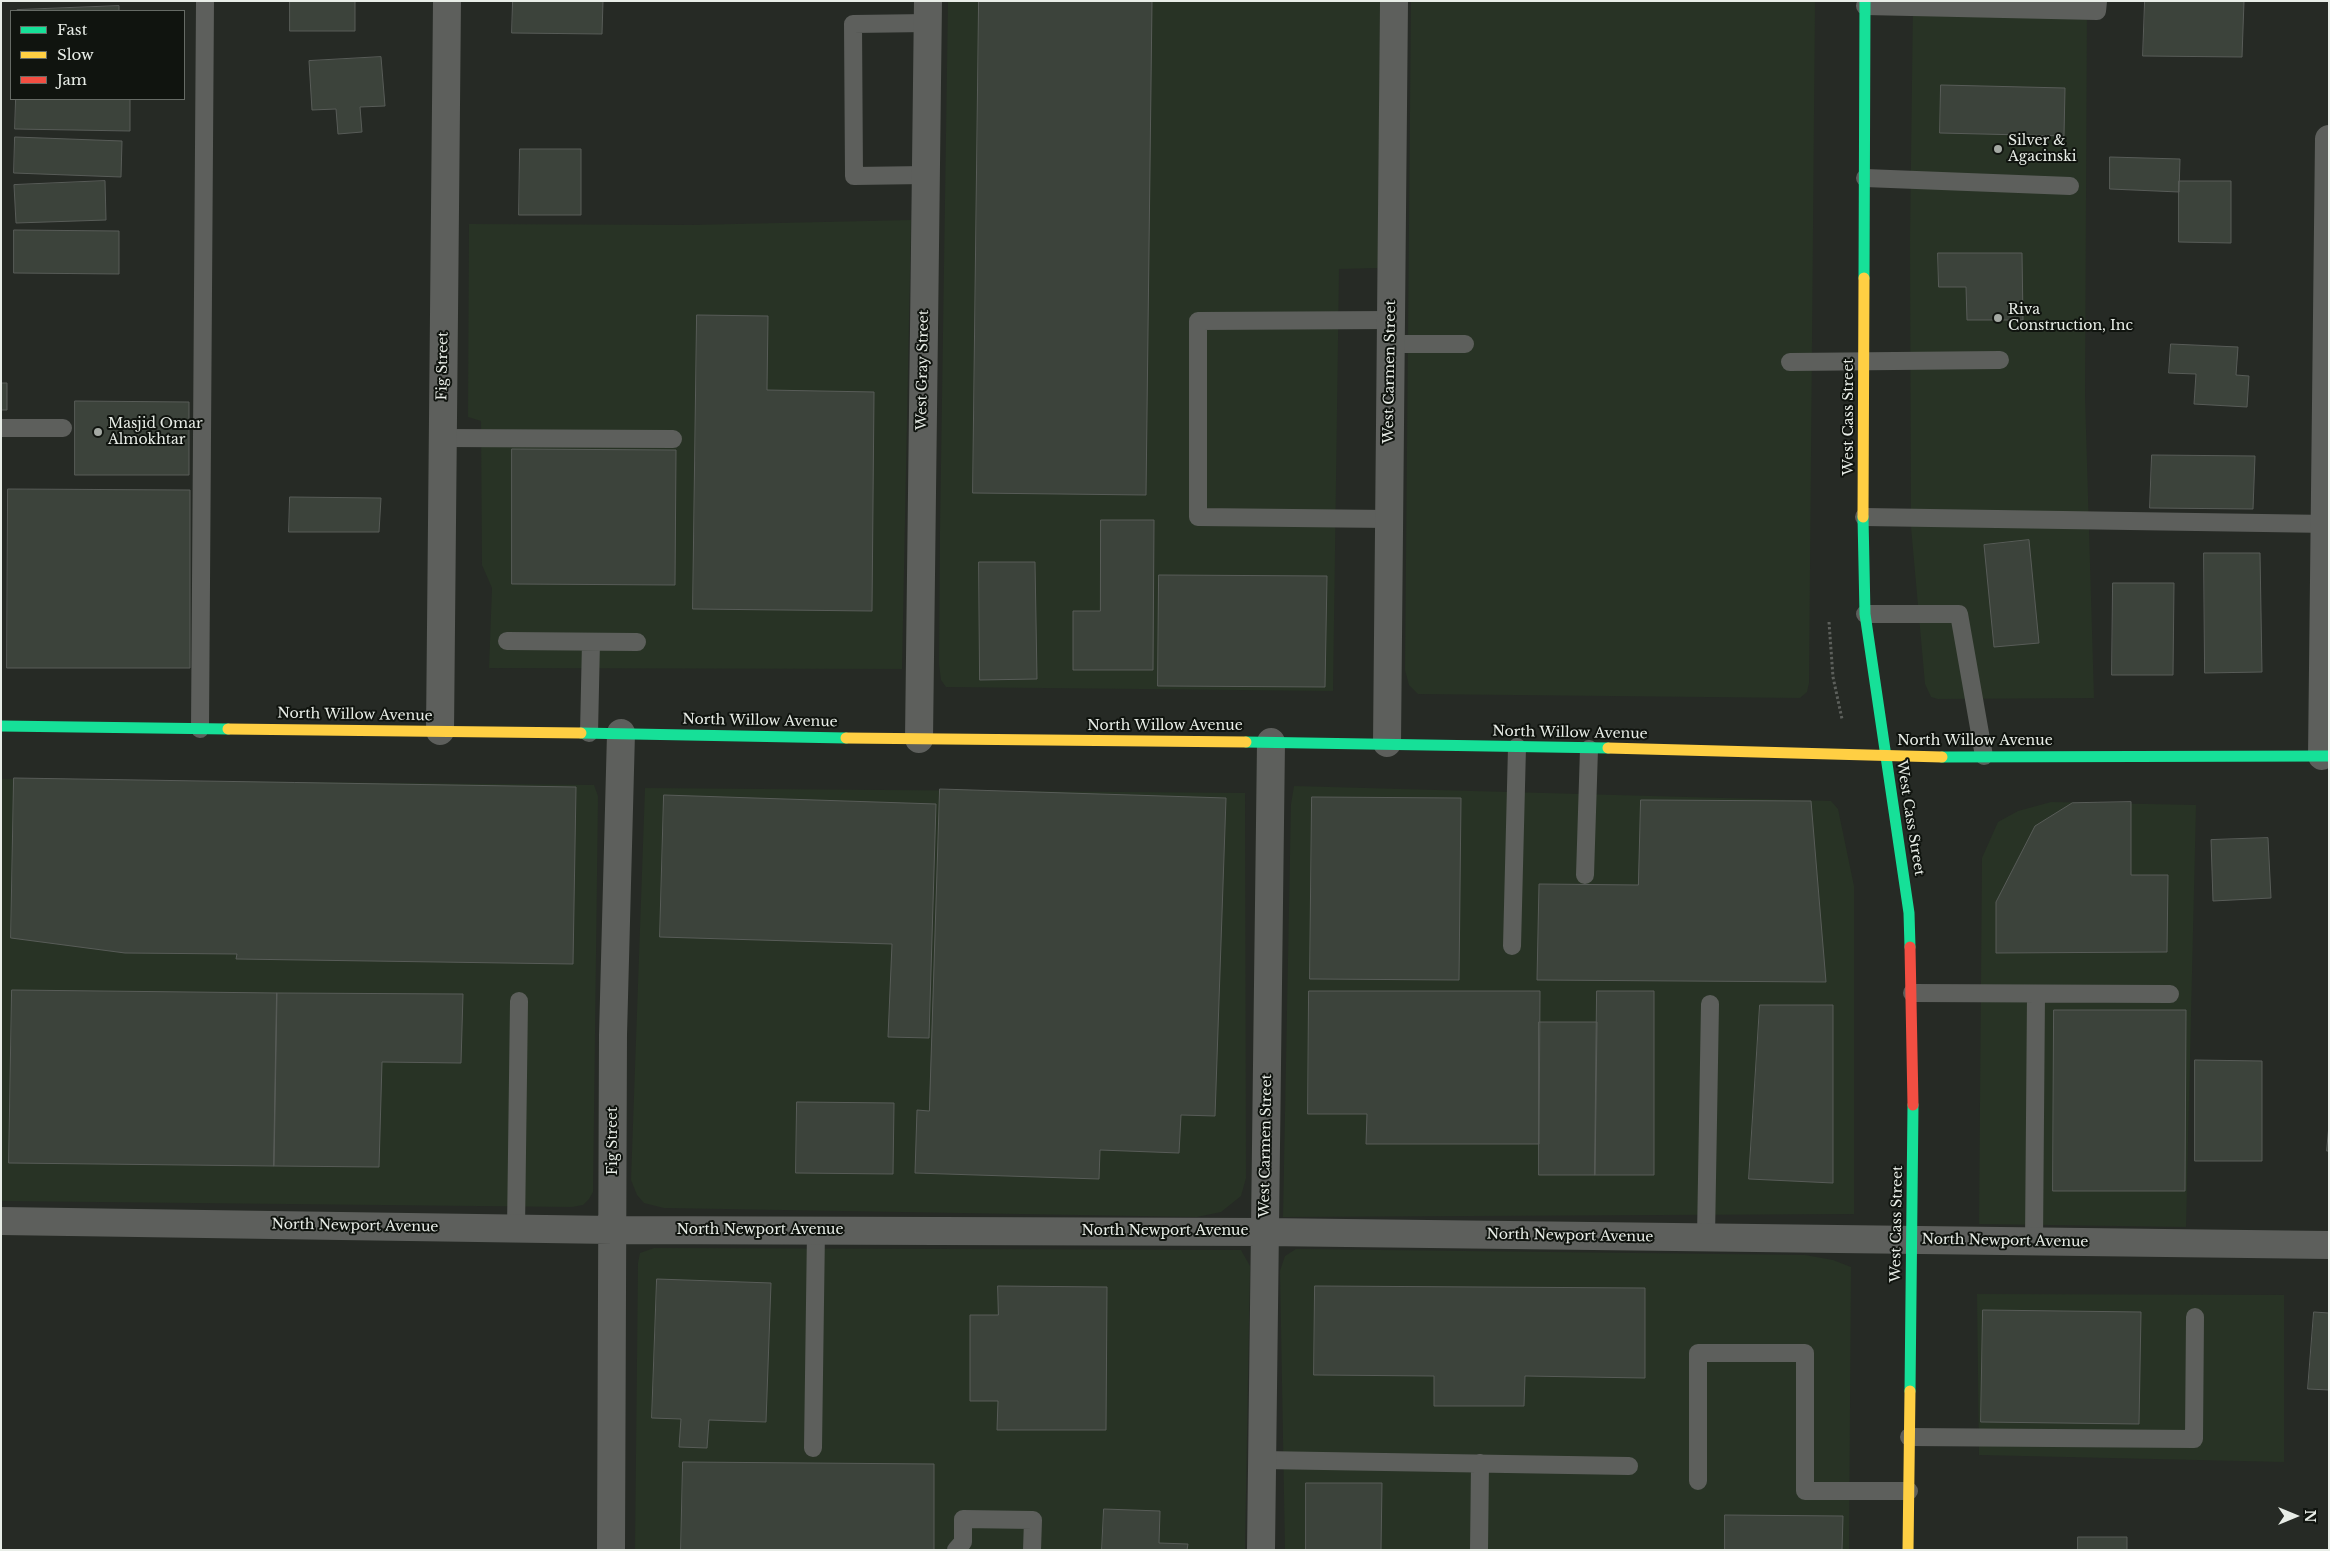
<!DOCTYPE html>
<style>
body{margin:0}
#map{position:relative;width:2330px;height:1551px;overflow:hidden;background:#262a25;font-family:"Libre Baskerville",serif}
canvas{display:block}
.frame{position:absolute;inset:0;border:2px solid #e8ede7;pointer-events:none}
.legend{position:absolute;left:10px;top:10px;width:175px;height:90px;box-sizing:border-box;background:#10140f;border:1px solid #666b65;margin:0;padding:6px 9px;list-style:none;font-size:15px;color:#e8ede7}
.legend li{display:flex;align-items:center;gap:10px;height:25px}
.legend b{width:25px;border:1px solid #666b65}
.north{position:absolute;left:2270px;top:1491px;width:50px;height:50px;-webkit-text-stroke:4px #10140f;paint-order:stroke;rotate:90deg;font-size:14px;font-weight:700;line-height:20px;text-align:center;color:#e8ede7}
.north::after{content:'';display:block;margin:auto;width:18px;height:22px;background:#e8ede7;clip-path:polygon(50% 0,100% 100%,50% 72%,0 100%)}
</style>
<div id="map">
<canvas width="2330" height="1551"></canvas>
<div class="frame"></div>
<ul class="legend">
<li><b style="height:6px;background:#16e098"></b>Fast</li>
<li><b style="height:6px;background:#ffcf43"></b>Slow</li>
<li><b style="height:6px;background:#f24e42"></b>Jam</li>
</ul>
<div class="north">N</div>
</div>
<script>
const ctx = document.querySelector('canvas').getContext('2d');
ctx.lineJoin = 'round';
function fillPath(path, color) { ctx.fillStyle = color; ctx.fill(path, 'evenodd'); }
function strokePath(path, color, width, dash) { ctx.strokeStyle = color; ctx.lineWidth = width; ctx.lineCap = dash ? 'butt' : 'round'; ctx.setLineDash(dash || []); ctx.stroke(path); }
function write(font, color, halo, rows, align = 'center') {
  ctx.font = font + ' "Libre Baskerville",serif'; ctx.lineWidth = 4; ctx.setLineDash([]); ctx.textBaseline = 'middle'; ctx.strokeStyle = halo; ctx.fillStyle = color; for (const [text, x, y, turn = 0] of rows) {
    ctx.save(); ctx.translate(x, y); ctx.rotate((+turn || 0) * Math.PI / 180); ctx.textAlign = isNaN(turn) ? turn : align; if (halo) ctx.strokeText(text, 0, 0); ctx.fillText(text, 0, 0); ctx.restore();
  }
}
fillPath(new Path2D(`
 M948 1H1380L1378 268 1339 269 1333 691 946 687 941 680 939 664 940 531Z
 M1411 1H1815L1809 683 1807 692 1800 698 1418 694 1409 685 1405 670Z
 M1913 1H2087L2085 396 2094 698 1938 699 1931 697 1925 684 1911 527 1910 240Z
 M911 220 902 669 489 668 492 588 482 565 481 421 468 417 469 224 691 225Z
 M1 779 594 785 598 796 593 1192 589 1199 583 1205 572 1207 1 1201Z
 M1294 786 1831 801 1838 809 1854 886V1214L1283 1217 1291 804Z
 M645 788 1245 793 1246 1178 1241 1196 1221 1212 1197 1217 664 1208 644 1203 637 1195 631 1180Z
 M2051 802 2196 805 2186 1227 1979 1224 1982 858 1998 822 2018 811Z
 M654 1248 1241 1250 1250 1266 1245 1550H635L638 1263 640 1253Z
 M1296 1249 1805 1255 1833 1260 1851 1267 1849 1550H1285L1280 1271 1285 1256Z
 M1977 1294 2284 1295V1462L1979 1455Z`), '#283325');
const building = new Path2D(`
 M290 1H355V31H290Z
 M513 1H603L602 34 512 33Z
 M979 1H1152L1146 495 973 493Z
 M2145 1H2244L2242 57 2143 56Z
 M119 6V11H17V10Z
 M381 57 385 106 360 107 362 132 338 134 336 109 312 110 309 61Z
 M1941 85 2065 88 2064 136 1940 133Z
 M16 99H130V131L15 129Z
 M15 137 122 141 121 177 14 173Z
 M520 149H581V215H519Z
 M2110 157 2180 159 2179 192 2110 189Z
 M105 181 106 220 16 223 14 185Z
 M2179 181H2231V243L2179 242Z
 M14 230 119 231V274L14 273Z
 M1938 253H2022L2023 320H1967L1966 287H1939Z
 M697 315 768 316 767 390 874 392 872 611 693 609Z
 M2171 344 2238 347 2236 375 2249 376 2247 407 2194 404 2196 374 2169 373Z
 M1 383H7V410H1Z
 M75 401 189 402V475H75Z
 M512 449 676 450 675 585 512 584Z
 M2152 455 2255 456 2253 509 2150 508Z
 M8 489 190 490V668H7Z
 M290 497 381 498 379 532H289Z
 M1101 520H1154L1153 670H1073V611H1100Z
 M2029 540 2039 643 1994 647 1984 545Z
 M2204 553H2260L2262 672 2205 673Z
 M979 562H1035L1037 679 980 680Z
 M1159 575 1327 576 1325 687 1158 686Z
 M2113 583H2174L2173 675H2112Z
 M14 778 576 787 573 964 236 959 237 954 125 953 11 938Z
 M940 789 1226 798 1215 1116 1181 1115 1179 1153 1100 1150 1099 1179 915 1173 917 1110 929 1111Z
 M664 795 936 804 929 1038 888 1037 892 944 660 937Z
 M1312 797 1461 798 1459 980 1310 979Z
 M1641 800 1811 801 1826 982 1537 980 1539 884 1638 885Z
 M2131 802V875H2168L2167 952 1996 953V902L2035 826 2072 803Z
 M2268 838 2271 898 2213 901 2211 840Z
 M12 990 277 993 274 1166 9 1163Z
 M1309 991H1540L1539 1144H1366L1367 1114H1308Z
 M1597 991H1654V1175H1595Z
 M277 993 463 994 461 1063 382 1062 379 1167 274 1166Z
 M1760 1005H1833V1183L1749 1179Z
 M2054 1010H2186L2185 1191H2053Z
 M1539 1022H1597L1595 1175H1539Z
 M2195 1060 2262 1061V1161H2195Z
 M797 1102 894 1103 893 1174 796 1173Z
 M2329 1125V1151H2327Z
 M657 1279 771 1283 766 1422 709 1420 707 1448 679 1447 681 1419 652 1418Z
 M998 1286 1107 1287 1106 1430H997L998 1401H970V1315H998Z
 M1315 1286 1645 1288V1378L1525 1376 1524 1406H1434V1376L1314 1375Z
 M1983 1310 2141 1312 2139 1424 1981 1422Z
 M2314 1312 2329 1313V1390L2308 1389Z
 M683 1462 934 1464V1550H681Z
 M1306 1483H1382L1381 1550H1306Z
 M1104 1509 1160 1511 1159 1543 1188 1544 1187 1550H1102Z
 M1725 1515 1843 1516 1842 1550H1725Z
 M2078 1537H2127V1550H2078Z`);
fillPath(building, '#3c433b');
strokePath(building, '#585c58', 1);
strokePath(new Path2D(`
 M1829 622 1833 677 1842 719`), '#5d605c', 3, [2.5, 2.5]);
strokePath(new Path2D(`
 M1865 6 2097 11 2098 1
 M925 175 854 176 853 24 927 23
 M1865 178 2070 186
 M1391 344H1465
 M1790 362 2000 360
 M1 428H63
 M443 438 673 439
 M1864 517 2329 524
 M1389 519 1198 517V321L1391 320
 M1865 614H1959L1984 756
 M507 641 637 642
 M200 729 205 1
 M589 733 591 642
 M1585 875 1589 749
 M1512 946 1517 747
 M1912 993 2170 994
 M516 1229 519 1001
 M1706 1237 1710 1004
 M2034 1241 2036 994
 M1909 1437 2194 1439 2195 1317
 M813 1448 816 1230
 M1262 1460 1629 1466
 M1698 1481V1353H1805V1491H1909
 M956 1550 963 1542V1519L1033 1520 1032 1550
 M1479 1550 1480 1463`), '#5d5f5c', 18);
strokePath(new Path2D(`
 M440 731 447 1
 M919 739 928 1
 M1387 743 1394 1
 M2322 756 2329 139
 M1 1221 613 1230 1265 1232 2329 1245
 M611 1550 613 1035 621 733
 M1261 1550 1271 742`), '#5d5f5c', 28);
strokePath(new Path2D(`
 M1864 278 1865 1
 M1863 517 1865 614 1909 913 1910 947
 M1 726 228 729
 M581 733 846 738
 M1246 742 1608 748
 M1942 757 2329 756
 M1910 1391 1913 1105`), '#16e098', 11);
strokePath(new Path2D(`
 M1863 517 1864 278
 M228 729 581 733
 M846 738 1246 742
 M1608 748 1942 757
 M1908 1550 1910 1391`), '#ffcf43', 11);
strokePath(new Path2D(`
 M1910 947 1913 1105`), '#f24e42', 11);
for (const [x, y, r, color] of [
 [1998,149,5,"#a4a9a3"],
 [1998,318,5,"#a4a9a3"],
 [98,432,5,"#a4a9a3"]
]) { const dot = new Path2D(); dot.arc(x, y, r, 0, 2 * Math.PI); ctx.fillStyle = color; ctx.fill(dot); strokePath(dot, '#10140f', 2); }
write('14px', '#e8ede7', '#10140f', [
 ["Silver &",2008,141],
 ["Agacinski",2008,157],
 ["Riva",2008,310],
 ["Construction, Inc",2008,326],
 ["Masjid Omar",108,424],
 ["Almokhtar",108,440]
], 'left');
write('14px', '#e8ede7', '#10140f', [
 ["Fig Street",443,366,-89],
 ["West Gray Street",923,370,-89],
 ["West Carmen Street",1390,372,-89],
 ["West Cass Street",1849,417,-90],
 ["North Willow Avenue",355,715,1],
 ["North Willow Avenue",760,721,1],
 ["North Willow Avenue",1165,726],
 ["North Willow Avenue",1570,733,1],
 ["North Willow Avenue",1975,741],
 ["West Cass Street",1910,818,81],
 ["Fig Street",613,1141,-90],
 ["West Carmen Street",1266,1146,-89],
 ["West Cass Street",1897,1224,-89],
 ["North Newport Avenue",355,1226,1],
 ["North Newport Avenue",760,1230],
 ["North Newport Avenue",1165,1231],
 ["North Newport Avenue",1570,1236,1],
 ["North Newport Avenue",2005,1241,1]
]);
</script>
